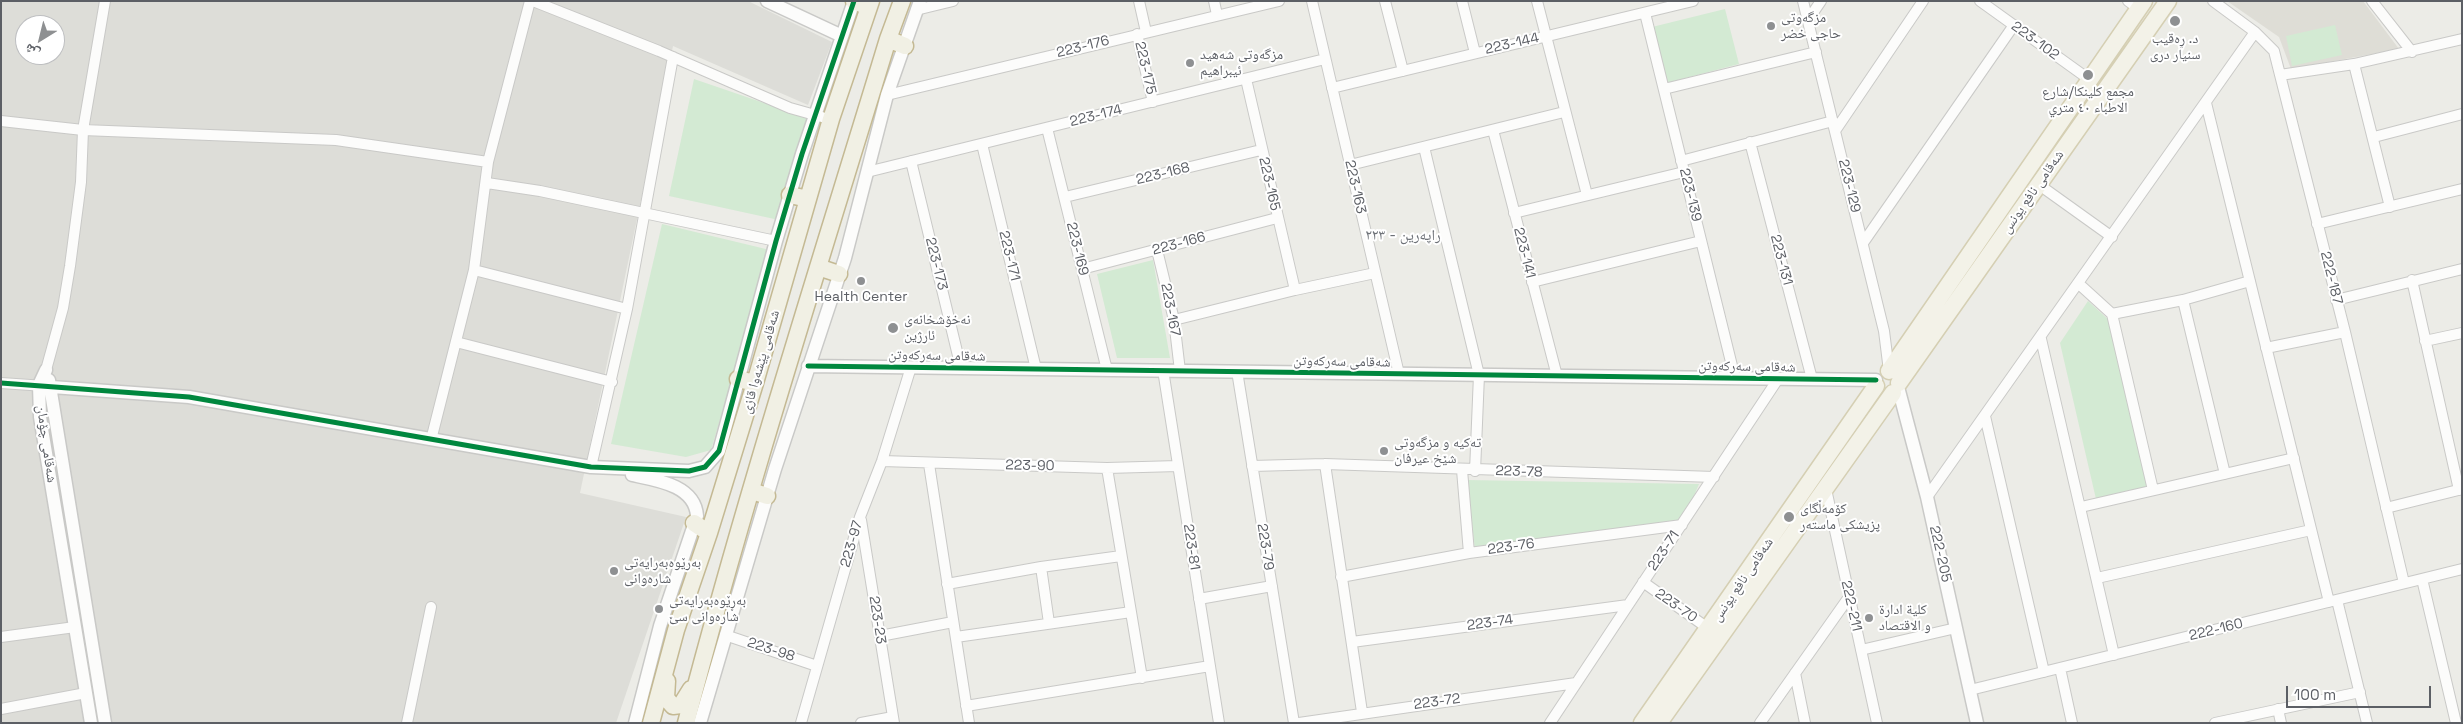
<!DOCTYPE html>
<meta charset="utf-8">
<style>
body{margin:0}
#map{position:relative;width:2463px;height:724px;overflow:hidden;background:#ecece7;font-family:"Space Grotesk","Noto Naskh Arabic",sans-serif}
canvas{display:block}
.frame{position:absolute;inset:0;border:2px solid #5c5f65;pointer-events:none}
.north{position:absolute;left:15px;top:15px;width:50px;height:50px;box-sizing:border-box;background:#fff;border:1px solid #bebfc1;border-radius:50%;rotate:216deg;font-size:14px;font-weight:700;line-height:20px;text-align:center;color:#5c5f65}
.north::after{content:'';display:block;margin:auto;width:18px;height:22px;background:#8e9092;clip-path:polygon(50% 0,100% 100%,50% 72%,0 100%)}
.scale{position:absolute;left:2286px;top:686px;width:145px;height:22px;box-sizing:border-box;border:2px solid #5c5f65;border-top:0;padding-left:6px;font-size:15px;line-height:18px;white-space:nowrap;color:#5c5f65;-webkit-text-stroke:4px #fff;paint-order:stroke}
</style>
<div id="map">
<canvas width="2463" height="724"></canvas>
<div class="frame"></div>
<div class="north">ش</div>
<div class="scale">100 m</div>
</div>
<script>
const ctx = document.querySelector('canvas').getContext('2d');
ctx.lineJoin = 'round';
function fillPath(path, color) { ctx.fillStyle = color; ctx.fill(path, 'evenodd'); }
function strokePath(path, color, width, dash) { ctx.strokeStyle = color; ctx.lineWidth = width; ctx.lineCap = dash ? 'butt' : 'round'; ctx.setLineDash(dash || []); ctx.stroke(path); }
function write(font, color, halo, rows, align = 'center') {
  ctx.font = font + ' "Space Grotesk","Noto Naskh Arabic",sans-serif'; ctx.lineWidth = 4; ctx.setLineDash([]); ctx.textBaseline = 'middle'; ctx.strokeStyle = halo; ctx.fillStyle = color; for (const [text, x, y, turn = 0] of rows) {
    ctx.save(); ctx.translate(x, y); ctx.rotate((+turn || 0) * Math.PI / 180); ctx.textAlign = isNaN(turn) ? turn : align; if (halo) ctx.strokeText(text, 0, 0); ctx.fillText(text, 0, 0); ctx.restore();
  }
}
fillPath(new Path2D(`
 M1 1H748L832 42 808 105 673 46 580 493 686 517 616 723H1ZM25 25H55V55H25Z`), '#ddddd8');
fillPath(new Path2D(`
 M2227 1H2363L2399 49 2291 69 2279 37Z`), '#deddd6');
fillPath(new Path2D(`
 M1725 9 1739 64 1663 84 1648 28Z
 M2335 25 2342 55 2292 66 2286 36Z
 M694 79 808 118 779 220 669 196Z
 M662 224 770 250 711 450 686 457 611 444Z
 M1153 260 1170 358H1117L1097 274Z
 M2088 301 2111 322 2150 486 2096 499 2060 343Z
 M1467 480 1699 484 1683 522 1475 550Z`), '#d3ead3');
const minor = new Path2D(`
 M533 1 659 51 790 108 822 117
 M1139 1 1146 32
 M1214 1 1217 15
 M1312 1 1399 374
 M1385 1 1403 71
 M1462 1 1475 53
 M1537 1 1587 195
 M1803 1 1884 331 1889 371
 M1980 1 2090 80
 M2128 1 2139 9
 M2213 1 2255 32 2274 51 2345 332 2404 583
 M2372 1 2412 52
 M916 10 953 1
 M1645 13 1735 378
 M1808 20 1821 1
 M1137 34 1153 102
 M2354 64 2390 207
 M2280 75 2354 64 2462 39
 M1246 79 1295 290
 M1332 88 1693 1
 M1664 89 1816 52
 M887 95 1279 1
 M2206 103 2329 602
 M1 121 83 130 336 140 488 162
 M1047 128 1107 370
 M1493 130 1557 376
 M1835 131 1923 1
 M2374 137 2462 114
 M1750 142 1812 379
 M982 144 1036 369
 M1424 147 1479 375 1475 471
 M911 161 961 368
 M1681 161 1833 121
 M1350 165 1564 112
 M867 172 1325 59
 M487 183 540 191 776 241
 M2038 184 2112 237
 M1065 197 1261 150
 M1514 213 1684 172
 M2317 224 2462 189
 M1863 243 2014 25
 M1157 250 1174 320 1180 371
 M1082 269 1277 218
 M474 270 627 309
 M2412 280 2459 490
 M1532 282 1701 241
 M2079 284 2112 314 2153 490
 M2183 300 2225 474
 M2336 300 2462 269
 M2112 314 2183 300 2250 281
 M1174 320 1295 290 1375 273
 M2041 339 2114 655
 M2425 341 2462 333
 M456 342 612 382
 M2266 348 2345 332
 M46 370 63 308 70 266 81 182 83 130 105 1
 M1163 370 1219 723
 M1237 371 1294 723
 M1 383 45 386
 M1985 416 2044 672
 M431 440 474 270 488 162 530 1
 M882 461 1107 468 1178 466
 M929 464 969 723
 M1325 464 1362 712
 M1252 466 1325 464 1714 477
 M591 467 627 309 673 57
 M1107 468 1142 678
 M1462 470 1469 553
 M1826 489 1877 723
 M1927 497 2255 32
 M2081 507 2294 458
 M2386 508 2462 489
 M861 520 894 723
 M1041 567 1049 623
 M1341 577 1469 553 1682 525
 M2097 578 2311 530
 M2422 579 2456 723
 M1643 582 1709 629
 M947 584 1041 567 1121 556
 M1199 599 1272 586
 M2337 600 2367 723
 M725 635 817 666
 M880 636 953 622
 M1 637 75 627
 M956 637 1131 612
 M1352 642 1628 605
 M1861 650 1956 628
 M2060 668 2072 723
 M1795 673 1805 723
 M1970 690 2462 569
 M966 706 1210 666
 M1 709 86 693
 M2278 709 2281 723
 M407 723 431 607
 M801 723 860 517 882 461 911 367
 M861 723 893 717
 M1299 723 1576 683
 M1550 723 1778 379
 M1760 723 1849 597
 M2215 723 2360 692`);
const tertiary = new Path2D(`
 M767 1 842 36
 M808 366 1876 380
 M46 370 39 385 40 417 91 723
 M49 380 105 723
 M52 387 189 397 591 467 689 471 705 467 719 451 776 241 802 154 854 1
 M1898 387 1927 497 1977 723
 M632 475C656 480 695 485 697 516L660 626 635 723
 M700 723 775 469 845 258 887 95 920 1`);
const primary = new Path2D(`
 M1889 371 2144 1
 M1899 383 2168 1
 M1642 723 1876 386
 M1659 723 1893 393`);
const trunk = new Path2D(`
 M854 1 869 7
 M888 39 905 46
 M790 195 808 199
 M818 267 839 274
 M738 379 755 383
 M752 491 767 496
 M694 523 709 533
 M667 681 666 698 673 706 681 705 691 689
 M651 723 676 630 709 533 755 383 831 119 871 1
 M686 723C746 493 819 266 888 39L902 1`);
strokePath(minor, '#c9c9c7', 12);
strokePath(tertiary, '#c9c9c7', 15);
strokePath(primary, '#d5cfb3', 19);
strokePath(trunk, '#c4b993', 19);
strokePath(minor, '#fcfcfb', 10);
strokePath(tertiary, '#fcfcfb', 12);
strokePath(primary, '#f3f2e8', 16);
strokePath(trunk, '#f1f0e4', 16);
strokePath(new Path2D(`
 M808 366 1876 380
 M1 383 189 397 591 467 689 471 705 467 719 451 776 241 802 154 854 1`), '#00873e', 5);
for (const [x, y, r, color] of [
 [2175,21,6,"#8e9092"],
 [1771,26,5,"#8e9092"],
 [1190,63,5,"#8e9092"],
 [2088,75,6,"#8e9092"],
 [861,281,5,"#8e9092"],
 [893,328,6,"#8e9092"],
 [1384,451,5,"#8e9092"],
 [1789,517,6,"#8e9092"],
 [614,571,5,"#8e9092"],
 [659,609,5,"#8e9092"],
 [1869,618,5,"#8e9092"]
]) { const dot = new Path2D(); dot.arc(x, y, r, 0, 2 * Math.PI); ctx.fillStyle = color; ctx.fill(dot); strokePath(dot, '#fff', 2); }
write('14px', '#5c5f65', '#fff', [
 ["مزگه‌وتی",1781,18],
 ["حاجی خضر",1781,34],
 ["د. ڕەقیب",2175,39,"center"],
 ["سنیار دری",2175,55,"center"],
 ["مزگەوتی شەهید",1200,55],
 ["ئیبراهیم",1200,71],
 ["مجمع كلينكا/شارع",2088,92,"center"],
 ["الاطباء ٤٠ متري",2088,108,"center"],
 ["Health Center",861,297,"center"],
 ["نەخۆشخانەی",904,320],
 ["ئارژین",904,336],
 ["تەکیە و مزگەوتی",1394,443],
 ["شێخ عیرفان",1394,459],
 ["کۆمەڵگای",1800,509],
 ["پزیشکی ماستەر",1800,525],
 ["بەرێوەبەرایەتی",624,563],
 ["شارەوانی",624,579],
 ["بەڕێوەبەرایەتی",669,601],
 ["شارەوانی سێ",669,617],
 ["كلية ادارة",1879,610],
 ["و الاقتصاد",1879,626]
], 'left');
write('14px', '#5c5f65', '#fff', [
 ["223-102",2035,41,36],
 ["223-144",1512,44,-13],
 ["223-176",1083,47,-14],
 ["223-175",1145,68,77],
 ["223-174",1096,116,-14],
 ["223-168",1163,174,-14],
 ["223-165",1269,184,77],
 ["223-129",1849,186,76],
 ["223-163",1355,187,77],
 ["شەقامی نافع یونس",2033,192,-55],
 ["223-139",1690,195,76],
 ["223-166",1179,244,-15],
 ["223-169",1077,249,76],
 ["223-141",1524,253,76],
 ["223-171",1009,256,76],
 ["223-131",1781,260,75],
 ["223-173",936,264,76],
 ["222-187",2331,278,76],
 ["223-167",1170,310,79],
 ["شەقامی سەرکەوتن",937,356,1],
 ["شەقامی پێشەوا قازی",761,362,-74],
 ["شەقامی سەرکەوتن",1342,362,1],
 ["شەقامی سەرکەوتن",1747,367,1],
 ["شەقامی چۆمان",46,444,82],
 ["223-90",1030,466,1],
 ["223-78",1519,472,2],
 ["223-97",852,544,-74],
 ["223-81",1191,547,81],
 ["223-79",1265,547,81],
 ["223-76",1511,547,-8],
 ["223-71",1664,551,-56],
 ["222-205",1940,554,77],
 ["شەقامی نافع یونس",1743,580,-56],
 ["223-70",1676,606,35],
 ["222-211",1851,606,77],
 ["223-23",877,620,81],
 ["223-74",1490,623,-8],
 ["222-160",2216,630,-14],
 ["223-98",771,650,18],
 ["223-72",1437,702,-8]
]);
write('15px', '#6d7177', '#fff', [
 ["راپەرین - ٢٢٣",1403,236]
]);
</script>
